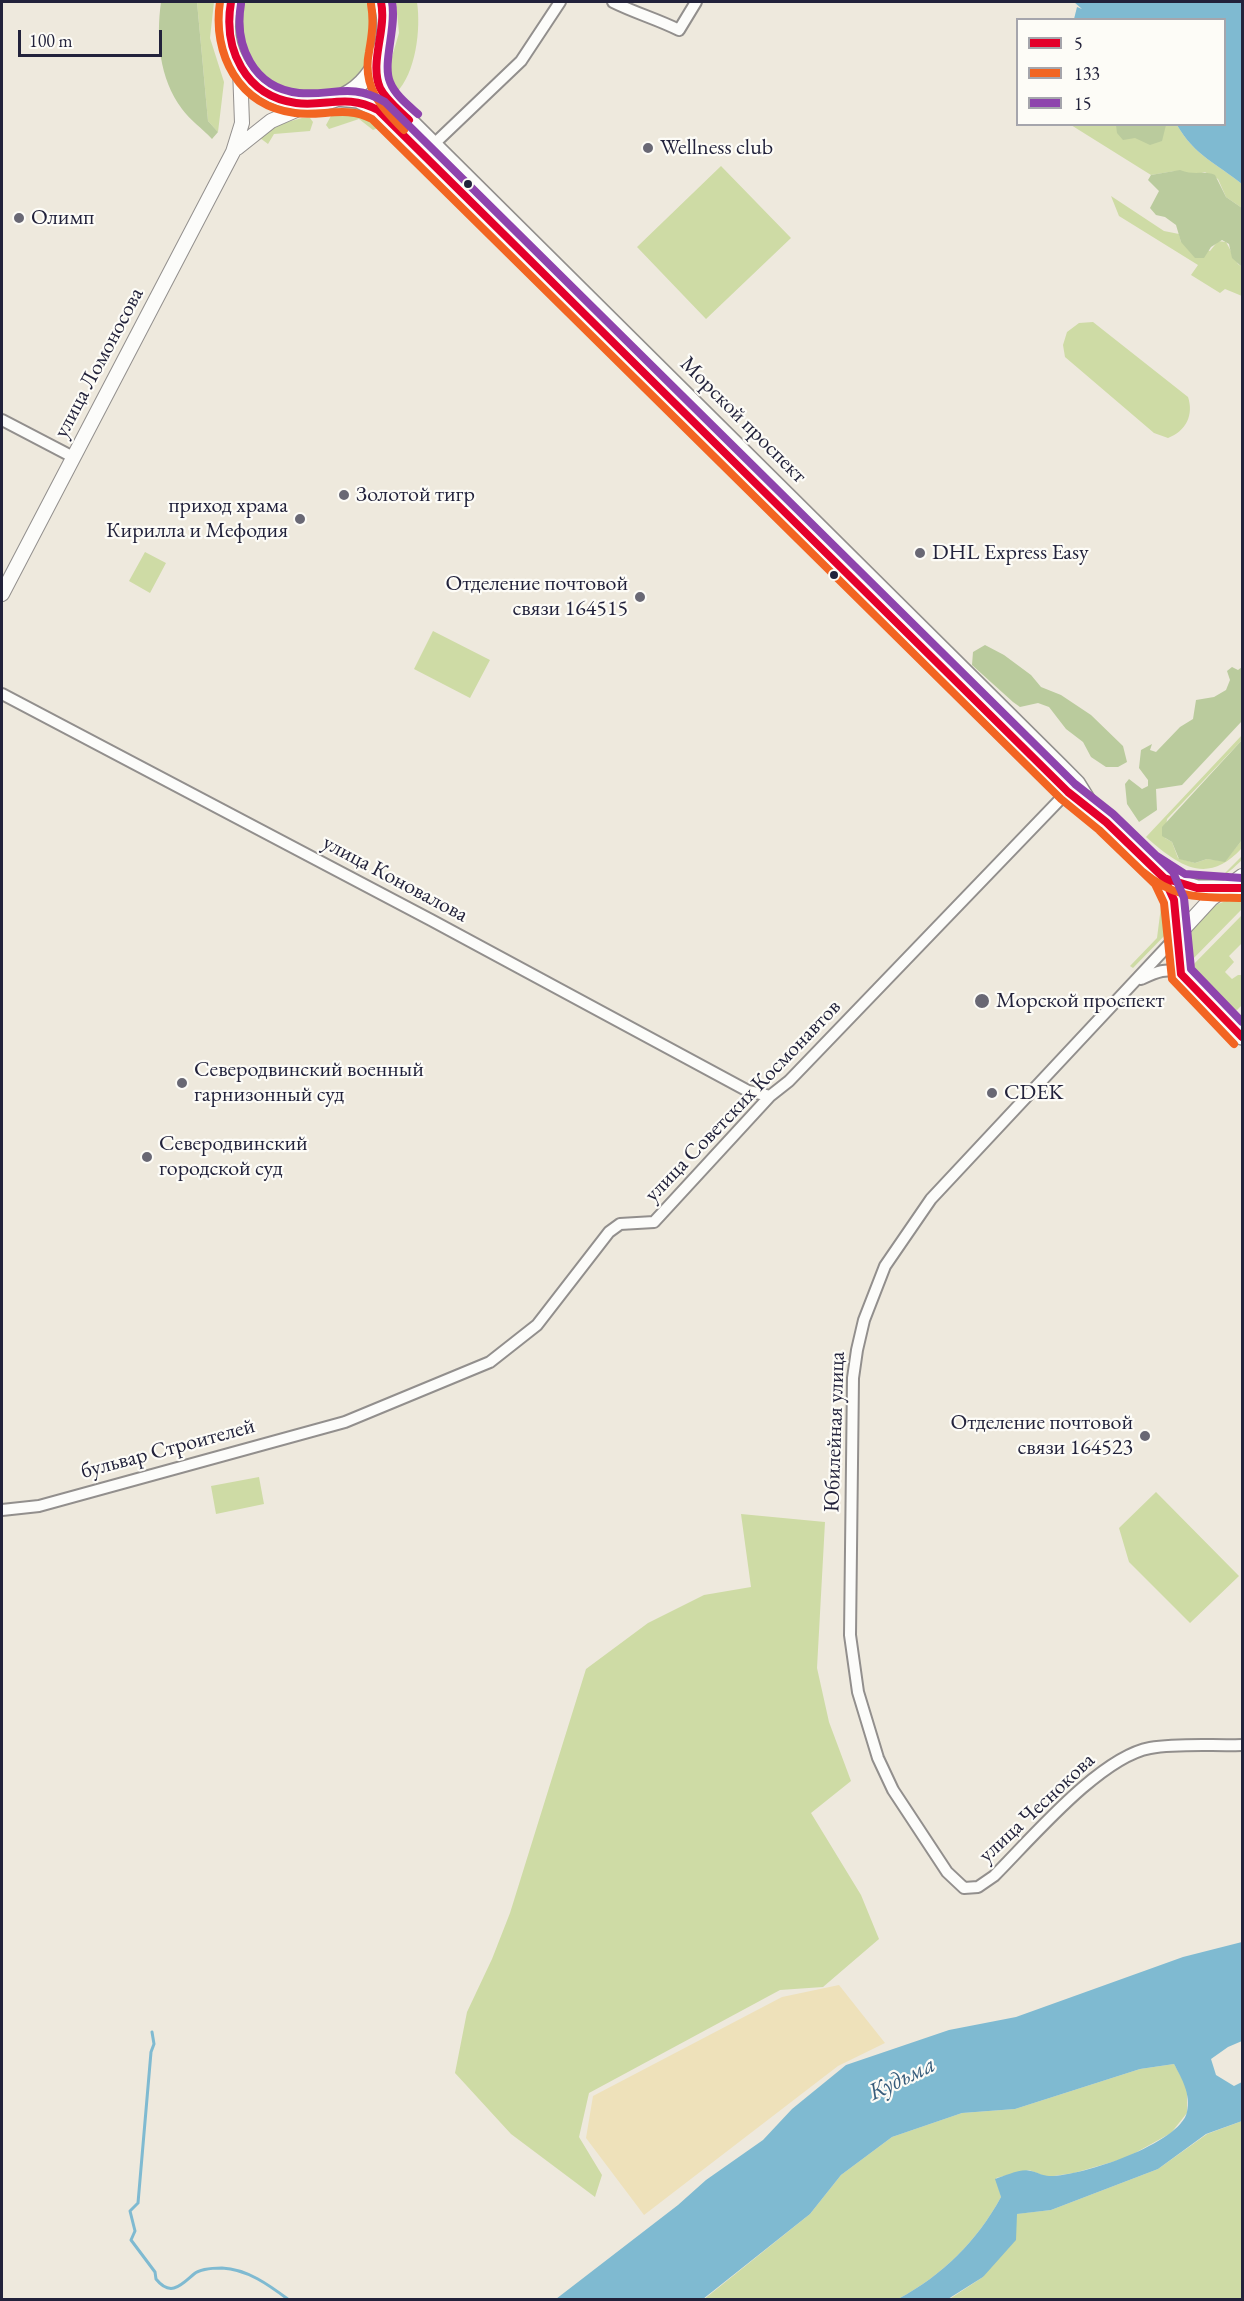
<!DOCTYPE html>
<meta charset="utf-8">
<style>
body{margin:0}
#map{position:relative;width:1244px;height:2301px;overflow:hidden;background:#eee9dd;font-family:"EB Garamond",serif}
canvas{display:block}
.frame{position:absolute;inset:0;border:3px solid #22223b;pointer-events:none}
.legend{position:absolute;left:1016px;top:18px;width:210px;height:108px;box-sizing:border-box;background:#fdfcf7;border:2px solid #a5a5ac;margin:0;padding:8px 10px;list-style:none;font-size:18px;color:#22223b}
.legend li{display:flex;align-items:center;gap:12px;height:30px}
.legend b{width:30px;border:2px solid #a5a5ac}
.scale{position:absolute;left:18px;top:30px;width:144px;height:27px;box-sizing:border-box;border:3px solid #22223b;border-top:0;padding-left:8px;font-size:18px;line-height:21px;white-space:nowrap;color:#22223b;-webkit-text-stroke:4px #fdfcf7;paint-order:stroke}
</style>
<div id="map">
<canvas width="1244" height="2301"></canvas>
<div class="frame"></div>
<ul class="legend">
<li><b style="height:8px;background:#e4002b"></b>5</li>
<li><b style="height:8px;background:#f26522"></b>133</li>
<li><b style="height:8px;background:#8e44ad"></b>15</li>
</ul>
<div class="scale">100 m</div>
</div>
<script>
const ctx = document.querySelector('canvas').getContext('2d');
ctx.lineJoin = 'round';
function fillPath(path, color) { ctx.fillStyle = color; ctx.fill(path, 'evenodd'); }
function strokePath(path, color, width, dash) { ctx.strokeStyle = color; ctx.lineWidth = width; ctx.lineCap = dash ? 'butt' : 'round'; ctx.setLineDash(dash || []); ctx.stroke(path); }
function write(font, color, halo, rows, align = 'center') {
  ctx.font = font + ' "EB Garamond",serif'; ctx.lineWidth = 4.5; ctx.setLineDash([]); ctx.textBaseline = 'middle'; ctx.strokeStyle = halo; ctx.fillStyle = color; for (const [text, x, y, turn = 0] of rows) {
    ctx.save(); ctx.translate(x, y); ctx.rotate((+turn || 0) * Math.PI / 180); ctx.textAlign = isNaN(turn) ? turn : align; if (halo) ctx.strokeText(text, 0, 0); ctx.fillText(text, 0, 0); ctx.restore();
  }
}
fillPath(new Path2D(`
 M197 2H214L210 38 224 82 218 132 208 121Z
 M239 2H375C376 10 379 20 379 29 378 42 373 52 366 63 321 134 218 83 239 2Z
 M396 2H417C421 29 416 73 396 93L386 77 399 33Z
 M358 106 382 121 380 127 373 130 359 119 329 129 326 125 332 114Z
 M302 118H310L313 122 310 131 274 134 268 144 260 138 276 125Z
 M1071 125H1132L1149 134 1167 125H1177C1195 156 1216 163 1242 184V208L1226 197 1218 179 1205 172 1195 175 1175 171 1151 175Z
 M721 166 791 238 706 319 637 247Z
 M1111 196 1164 231 1179 234 1181 242 1210 251 1218 241 1226 242 1238 264 1242 267V296L1225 289 1220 293 1191 275 1198 265 1119 216Z
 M1093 322 1188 397C1194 415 1186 431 1168 438L1154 433 1065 357 1063 345 1067 332 1079 323Z
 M145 552 166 563 150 593 129 581Z
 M433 631 490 660 470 698 414 669Z
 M1242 735V740L1167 819 1165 838 1172 842 1178 858 1195 863 1207 859 1225 861 1242 840V848C1207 886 1179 866 1146 837Z
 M1242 856V860C1214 887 1211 882 1174 879L1178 874H1224Z
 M1163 891C1169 902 1171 920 1168 932L1133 968 1130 966 1157 938Z
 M1242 898V909L1188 964C1182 926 1206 901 1242 898Z
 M1242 915V943L1229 956 1234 962 1225 972 1232 979 1238 975H1242V1005L1237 1010 1226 1011 1189 976V969Z
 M259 1477 264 1504 216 1514 211 1486Z
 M1156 1492 1239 1576 1190 1623 1129 1562 1119 1528Z
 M741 1514 825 1522 817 1668 829 1722 851 1781 811 1813 861 1895 879 1939 823 1987 780 1990 589 2093 579 2137 602 2175 595 2197 511 2134 455 2073 467 2012 492 1959 510 1913 586 1669 648 1623 704 1595 751 1587Z
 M1174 2064 1187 2087V2113L1171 2133 1126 2158 1074 2173 1047 2177 1029 2170 996 2178 1001 2197C977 2241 943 2275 898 2299L703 2300 810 2214 841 2175 892 2137 962 2113 1015 2109 1140 2069Z
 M1242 2121V2299L948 2300 983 2277 1016 2214 1051 2210 1158 2169 1207 2134Z`), '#cedba5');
fillPath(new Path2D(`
 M161 2H197L208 121 218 132 212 139C203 129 190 120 182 109 159 78 156 38 161 2Z
 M1116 125H1166L1162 141 1150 145 1135 138 1123 140 1117 133Z
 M1180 170C1195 176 1204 170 1215 175L1226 197 1242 208V267L1232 258 1229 244 1222 240 1211 247 1204 258H1195L1181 242 1176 225 1165 217 1156 215 1150 208 1159 191 1148 180 1151 175Z
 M985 645 1004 655 1031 675 1041 687 1061 695 1091 715 1123 746 1127 762 1118 767H1106L1091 757 1083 742 1066 729 1049 707 1038 703 1020 707 1013 702 972 665 973 652Z
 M1232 667 1238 670 1242 667V721L1182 785 1156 789 1157 810 1139 822 1127 804 1125 784 1129 779 1142 789 1148 786V780L1139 768 1141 750 1152 744 1150 750 1156 752 1180 727 1193 719 1196 700 1214 697 1226 690 1230 680 1227 671Z
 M1242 740V840L1225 862 1207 859 1195 863 1179 859 1172 842 1162 836V827Z`), '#bacb9d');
fillPath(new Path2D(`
 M839 1985 885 2043 838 2066 644 2215 586 2138 593 2096 782 1997Z`), '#eee1ba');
fillPath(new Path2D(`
 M1074 2H1242V184C1216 163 1195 156 1177 125L1224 124V20L1074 19 1077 7 1082 9Z
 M1242 1942V2041L1228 2047 1211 2059 1216 2075 1234 2086 1242 2082V2121L1206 2134 1158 2169 1051 2210 1017 2214 1016 2240 983 2277 948 2299H898C943 2275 977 2241 1001 2197L995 2179C1005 2176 1021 2168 1031 2171 1037 2172 1043 2176 1049 2176 1079 2177 1180 2144 1187 2112 1191 2094 1182 2079 1174 2064L1140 2069 1015 2109 962 2113 892 2137 841 2175 810 2214 703 2299H556L678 2205 706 2180 763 2140 792 2109 846 2065 949 2030 1016 2017 1183 1957Z`), '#7fbad1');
strokePath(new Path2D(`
 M152 2032 154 2044 151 2052 138 2203 130 2211 135 2231 131 2240 155 2272 156 2279C171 2298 182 2284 194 2274 200 2269 214 2268 222 2268 247 2269 269 2285 289 2300`), '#7fbad1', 3);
const street = new Path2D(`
 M613 2C635 13 657 19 679 30L696 2
 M434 144 521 61 560 2
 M2 420 73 457
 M2 694 431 920 748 1091 770 1096
 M1176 937 931 1199 885 1266 864 1320 857 1350 853 1378 850 1635 858 1692 878 1758 893 1790 947 1872 964 1888 978 1887 994 1876C1031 1839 1100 1757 1150 1748 1180 1743 1213 1746 1242 1745
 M1141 979C1154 973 1168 966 1181 974
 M2 1510 39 1506 345 1422 490 1362 537 1325 609 1232 620 1224 654 1222 770 1096 789 1081 1072 787`);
const secondary = new Path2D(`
 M237 148 271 121 310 104
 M2 594 233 152 242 123 240 68
 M1176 937 1211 899 1242 876`);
const primary = new Path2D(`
 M231 2C204 97 341 146 379 56 386 38 387 19 381 2
 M380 51C376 70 376 83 388 99L1059 765 1077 783 1090 804
 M336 98 358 100 378 110 1068 792 1106 822 1164 878 1174 900 1181 974 1242 1037
 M1164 878 1197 888H1242`);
strokePath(street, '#928f8d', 14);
strokePath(secondary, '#928f8d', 16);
strokePath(primary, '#928f8d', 18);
strokePath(street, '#fcfcfa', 10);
strokePath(secondary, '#fcfcfa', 14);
strokePath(primary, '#fcfcfa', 15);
strokePath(new Path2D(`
 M231 2C223 49 245 96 296 103 327 107 346 93 378 110L1068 792 1106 822 1164 878 1174 900 1181 974 1242 1037
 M381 2C387 30 369 62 380 88 386 100 399 110 409 120
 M1164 878 1197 888H1242`), '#e4002b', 8);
strokePath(new Path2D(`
 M220 2C212 54 239 106 295 113 322 117 346 105 372 119L1061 799 1099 830 1155 884 1164 903 1172 979 1234 1044
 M371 4C374 21 372 35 369 52 362 87 380 106 404 130
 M1143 872C1176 900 1201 897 1242 898`), '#f26522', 8);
strokePath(new Path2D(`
 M392 2C397 27 382 63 390 82 395 95 408 105 418 114
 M241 4C234 45 253 88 299 93 333 96 351 82 385 102L1075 784 1113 814 1173 872 1184 898 1191 969 1242 1022
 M1157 856 1185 874 1242 878`), '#8e44ad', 8);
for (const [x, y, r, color] of [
 [648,148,6,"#696874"],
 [468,184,5,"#22223b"],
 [19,218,6,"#696874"],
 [344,495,6,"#696874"],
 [300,519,6,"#696874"],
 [920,553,6,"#696874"],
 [834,575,5,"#22223b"],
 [640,597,6,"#696874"],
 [982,1001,8,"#696874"],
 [182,1083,6,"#696874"],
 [992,1093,6,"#696874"],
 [147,1157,6,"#696874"],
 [1145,1436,6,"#696874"]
]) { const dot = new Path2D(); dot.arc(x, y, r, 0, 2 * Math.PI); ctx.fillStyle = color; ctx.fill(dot); strokePath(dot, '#fdfcf7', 2); }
write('22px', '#22223b', '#fdfcf7', [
 ["Wellness club",660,148],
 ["Олимп",31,218],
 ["Золотой тигр",356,495],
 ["приход храма",288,506,"right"],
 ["Кирилла и Мефодия",288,531,"right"],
 ["DHL Express Easy",932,553],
 ["Отделение почтовой",628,584,"right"],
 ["связи 164515",628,609,"right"],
 ["Морской проспект",996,1001],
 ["Северодвинский военный",194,1070],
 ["гарнизонный суд",194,1095],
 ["CDEK",1004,1093],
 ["Северодвинский",159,1144],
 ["городской суд",159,1169],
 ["Отделение почтовой",1133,1423,"right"],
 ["связи 164523",1133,1448,"right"]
], 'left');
write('22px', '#22223b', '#fdfcf7', [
 ["улица Ломоносова",99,363,-62],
 ["Морской проспект",743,420,45],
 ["улица Коновалова",395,879,28],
 ["улица Советских Космонавтов",743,1101,-46],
 ["Юбилейная улица",835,1432,-88],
 ["бульвар Строителей",168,1449,-15],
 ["улица Чеснокова",1037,1808,-43]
]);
write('italic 24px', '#375d7c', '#fdfcf7', [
 ["Кудьма",902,2079,-26]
]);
</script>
